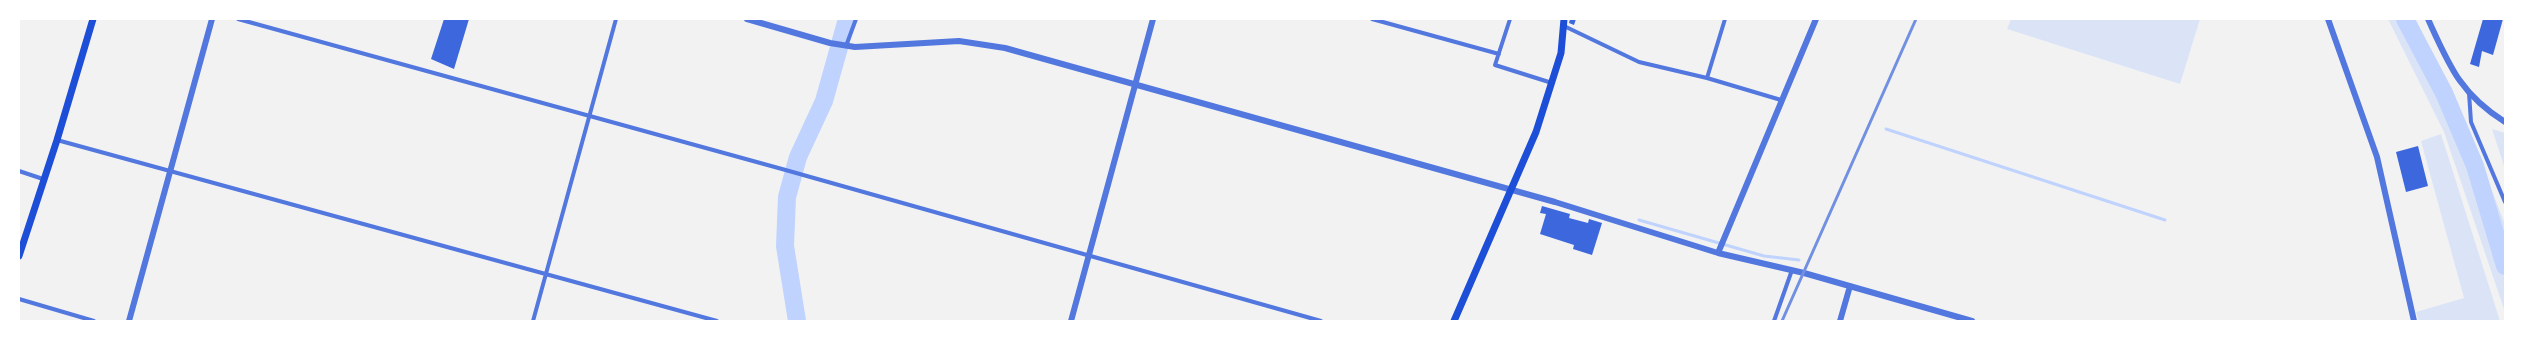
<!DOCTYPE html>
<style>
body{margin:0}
#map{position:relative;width:2524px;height:340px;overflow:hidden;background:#f2f2f2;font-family:"Asap Condensed",sans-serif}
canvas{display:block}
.frame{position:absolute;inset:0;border:20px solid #fff;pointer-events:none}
</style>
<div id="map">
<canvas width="2524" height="340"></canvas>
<div class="frame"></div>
</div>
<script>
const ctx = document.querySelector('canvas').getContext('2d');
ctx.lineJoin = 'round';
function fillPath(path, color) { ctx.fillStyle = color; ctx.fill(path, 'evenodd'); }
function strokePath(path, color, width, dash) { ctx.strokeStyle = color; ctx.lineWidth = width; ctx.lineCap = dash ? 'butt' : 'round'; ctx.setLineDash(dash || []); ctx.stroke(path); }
fillPath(new Path2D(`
 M2011 19H2200L2180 84 2007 29Z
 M2388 19H2415L2458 104 2505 224V312L2444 132Z
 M2492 129 2505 133V169Z
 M2441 134 2500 321H2419L2416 312 2464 298 2421 141Z`), '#dbe4f7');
strokePath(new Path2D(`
 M1886 129 2165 220
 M1639 220 1764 256 1799 260`), '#bfd3fe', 3);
strokePath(new Path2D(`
 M2405 19 2444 93 2475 166 2505 266
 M797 321 785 246 787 197 798 157 824 101 847 19`), '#bfd3fe', 18);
fillPath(new Path2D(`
 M444 19H469L454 69 431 59Z
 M1570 19H1576L1574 25 1569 23Z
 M2483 19H2503L2493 55 2482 51 2479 67 2470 64Z
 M2418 146 2428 186 2406 192 2396 152Z
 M1542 206 1570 214 1569 218 1588 223 1589 219 1602 223 1592 255 1573 249 1574 245 1540 234 1546 214 1540 213Z`), '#3d67dc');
strokePath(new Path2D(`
 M238 19 782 169 1321 321
 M1372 19 1499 54
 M1510 19 1495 65 1552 83
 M1564 26 1639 62 1707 78 1781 100
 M846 46 856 19
 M1707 78 1725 19
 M2469 93 2471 122 2505 202
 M57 140 717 321
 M19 171 43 179
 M19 299 94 321
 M533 321 616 19
 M1774 321 1792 270`), '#5277de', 4);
strokePath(new Path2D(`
 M747 19 830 43 855 47 959 41 1005 48 1555 202 1718 253 1804 273 1972 321
 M2328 19 2377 157 2414 321
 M2428 19C2449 65 2460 94 2505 122
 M1718 253 1816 19
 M129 321 212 19
 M1071 321 1153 19
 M1840 321 1850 286`), '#5277de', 6);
strokePath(new Path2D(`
 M19 256 57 140 93 19
 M1454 321 1536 132 1561 53 1564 19`), '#1d4ed8', 7);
strokePath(new Path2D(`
 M1782 321 1916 19`), '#7290e2', 3);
</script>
